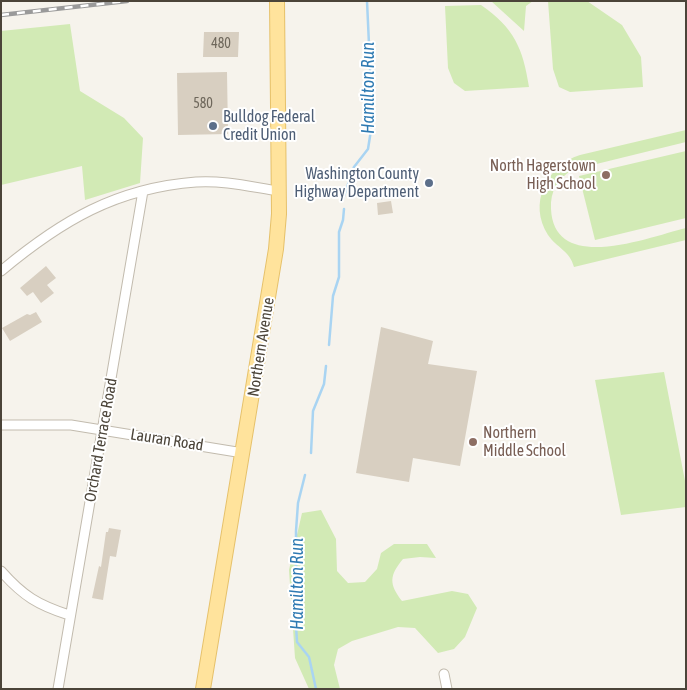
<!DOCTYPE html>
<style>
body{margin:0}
#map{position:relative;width:687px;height:690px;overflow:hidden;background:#f6f3ec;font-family:"Asap Condensed",sans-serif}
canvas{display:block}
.frame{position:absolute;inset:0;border:2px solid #4b4439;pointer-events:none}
</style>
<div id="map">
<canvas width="687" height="690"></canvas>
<div class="frame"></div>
</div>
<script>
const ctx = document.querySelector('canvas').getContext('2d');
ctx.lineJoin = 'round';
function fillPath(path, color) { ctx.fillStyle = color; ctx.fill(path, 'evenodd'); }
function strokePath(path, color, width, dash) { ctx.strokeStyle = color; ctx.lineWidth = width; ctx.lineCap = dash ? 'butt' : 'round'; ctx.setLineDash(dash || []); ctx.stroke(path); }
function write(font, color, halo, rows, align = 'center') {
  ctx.font = font + ' "Asap Condensed",sans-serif'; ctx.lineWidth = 4; ctx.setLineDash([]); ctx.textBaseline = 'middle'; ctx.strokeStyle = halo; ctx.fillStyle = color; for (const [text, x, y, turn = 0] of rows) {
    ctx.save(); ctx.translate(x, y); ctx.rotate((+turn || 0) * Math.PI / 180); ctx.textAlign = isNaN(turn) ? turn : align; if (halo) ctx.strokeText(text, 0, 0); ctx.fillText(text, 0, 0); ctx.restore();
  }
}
fillPath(new Path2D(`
 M491 1H533L526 6 524 31Z
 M548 1H587L622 25 641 57 643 87 570 92 559 87 553 69Z
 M481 5C514 28 523 48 529 87L465 91 454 83 448 68 445 6Z
 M70 24 80 91 124 118 143 138 140 183 85 200 82 166 1 185V31Z
 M686 130V142L572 170C558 179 550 191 551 209 554 275 649 237 686 228V240L574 267C570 251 557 248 548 235 528 204 546 166 580 155Z
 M686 151V218L595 240 579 176Z
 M664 372 686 486V507L621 515 595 380Z
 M321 510 336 539 337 571 348 583 365 582 377 569 381 553 394 544H427L436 558 420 557 403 559C389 576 389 584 402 601L452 591 468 594 477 608 465 637 454 649 438 653 415 628 398 627 352 641 338 649 334 665 340 689H309L295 658 289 570 302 513Z`), '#d2eab5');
strokePath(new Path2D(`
 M343 199 354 167 368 149 371 130 372 110 367 1
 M329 345 333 296 339 277V232L343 220 344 209
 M311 453 313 411 324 384 326 366
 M305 475 298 503 296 531V625L297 642 309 657 316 689`), '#a9d4f2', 2.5);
fillPath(new Path2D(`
 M204 32H239L238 57H203Z
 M227 72 228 134 178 135 177 73Z
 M391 201 393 213 378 215 377 203Z
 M46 266 56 278 47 285 54 293 41 303 33 292 27 296 20 288Z
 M36 312 42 322 10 341 2 328 27 314 30 315Z
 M381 327 433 341 428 364 477 371 460 466 413 458 409 482 356 473Z
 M109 528 121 530 116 557 110 556 103 600 92 598 99 566 101 567 106 532H108Z`), '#d8cfc1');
const street = new Path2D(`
 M1 271C61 221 116 188 196 182 223 180 252 187 279 191
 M1 425H71L243 453
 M1 571C23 596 38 605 69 615
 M444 674 447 689
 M58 689 143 191`);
const primary = new Path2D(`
 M203 689 276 249 279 214 277 1`);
strokePath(street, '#c2bbae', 11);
strokePath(primary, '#e6c16a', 16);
strokePath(street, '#fff', 9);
strokePath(primary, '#ffe39c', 14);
const rail = new Path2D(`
 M1 15 127 1`);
strokePath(rail, '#9a9a9a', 4.5);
strokePath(rail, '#fff', 2.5, [8]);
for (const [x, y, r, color] of [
 [213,126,5,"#5c6f8a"],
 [606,175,5,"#8d6e63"],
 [429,183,5,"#5c6f8a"],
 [473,442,5,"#8d6e63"]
]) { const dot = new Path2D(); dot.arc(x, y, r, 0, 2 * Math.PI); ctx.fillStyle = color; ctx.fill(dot); strokePath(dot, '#fff', 2); }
write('14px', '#6e675b', null, [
 ["480",221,44],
 ["580",203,104]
]);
write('16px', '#4e5e75', '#fff', [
 ["Bulldog Federal",223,117],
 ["Credit Union",223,135],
 ["Washington County",419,174,"right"],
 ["Highway Department",419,192,"right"]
], 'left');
write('16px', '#785e54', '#fff', [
 ["North Hagerstown",596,166],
 ["High School",596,184],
 ["Northern",483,433,"left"],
 ["Middle School",483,451,"left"]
], 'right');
write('16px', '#4b4439', '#fff', [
 ["Northern Avenue",261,347,-81],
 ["Orchard Terrace Road",101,440,-80],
 ["Lauran Road",167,440,9]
]);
write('italic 18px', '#2e7ab2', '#fff', [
 ["Hamilton Run",368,88,-90],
 ["Hamilton Run",297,584,-90]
]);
</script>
